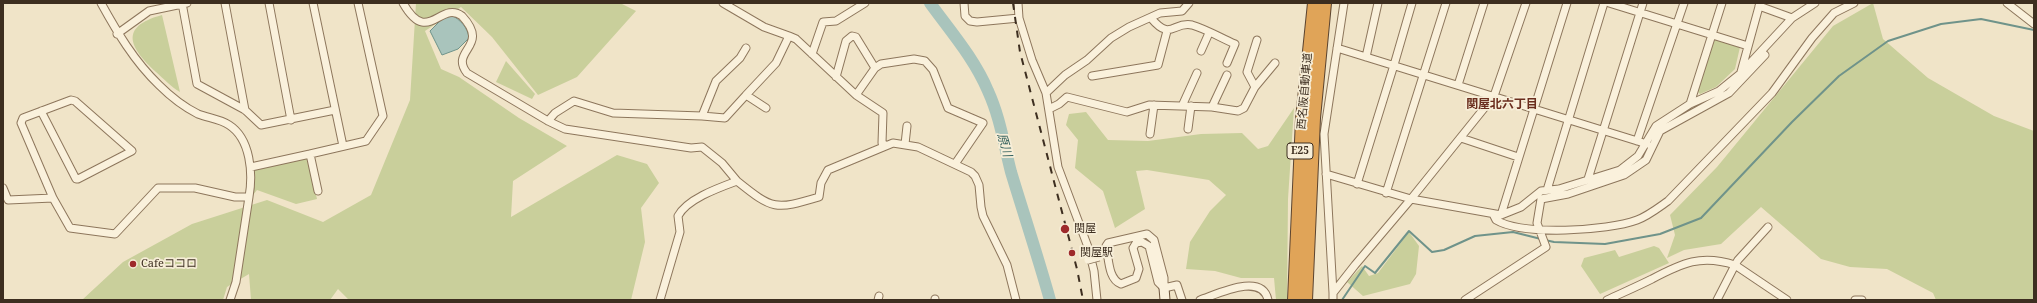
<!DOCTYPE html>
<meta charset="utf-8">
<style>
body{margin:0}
#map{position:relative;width:2037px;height:303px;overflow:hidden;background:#f0e4c8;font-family:"Noto Serif",serif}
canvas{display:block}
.frame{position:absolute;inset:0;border:4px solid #3d2e20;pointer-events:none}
</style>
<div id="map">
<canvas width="2037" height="303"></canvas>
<div class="frame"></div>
</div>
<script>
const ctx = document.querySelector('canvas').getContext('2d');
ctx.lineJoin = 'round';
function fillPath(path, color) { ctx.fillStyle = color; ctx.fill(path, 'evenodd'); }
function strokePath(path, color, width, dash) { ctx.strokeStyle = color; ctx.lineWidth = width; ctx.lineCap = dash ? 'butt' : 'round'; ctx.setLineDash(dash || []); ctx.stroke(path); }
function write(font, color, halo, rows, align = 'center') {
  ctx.font = font + ' "Noto Serif","Noto Sans JP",serif'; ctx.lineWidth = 3.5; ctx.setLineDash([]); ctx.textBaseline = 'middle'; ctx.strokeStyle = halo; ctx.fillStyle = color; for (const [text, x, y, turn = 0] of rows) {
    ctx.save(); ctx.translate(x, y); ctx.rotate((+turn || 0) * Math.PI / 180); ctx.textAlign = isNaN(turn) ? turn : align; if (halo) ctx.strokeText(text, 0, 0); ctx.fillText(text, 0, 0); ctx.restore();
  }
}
fillPath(new Path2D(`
 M416 3H620L636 11 577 77 538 95 492 37 461 7 425 31 441 69 459 77 519 118 567 146 513 181 511 217 617 155 647 164 659 183 641 208 645 242 631 300H349L338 289 330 300H251L249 274 227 287 223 300H82L123 262 192 224 267 200 323 222 371 195 410 100Z
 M1873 3 1883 39 1928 78 1994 116 2034 131V298L2033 300H1936L1933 293 1887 269 1850 267 1821 259 1761 207 1721 244 1684 250 1667 258 1675 235 1670 215 1717 167 1833 26Z
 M162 15 180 92C171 87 164 79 156 72 130 48 118 27 162 15Z
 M1714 36 1740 47 1735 69 1716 87 1700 94 1696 90Z
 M506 61 535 94 532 99 496 82Z
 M1294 108 1288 199 1287 300H1276L1274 278H1241L1215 271 1186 269 1190 242 1210 211 1226 195 1209 180 1147 170 1136 171 1145 209 1115 228 1103 191 1075 168 1078 140 1066 125 1069 114 1086 112 1108 140 1148 141 1201 134 1242 133 1258 149 1268 146Z
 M307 155 317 199 296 204 257 190 253 195 254 169Z
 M1409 232 1419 246 1416 274 1410 284 1363 296 1347 282 1362 266 1369 276 1378 273Z
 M1654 246 1659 248 1669 263 1600 294 1581 266 1584 258 1615 250 1619 257Z`), '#c9cf9b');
const water = new Path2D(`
 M451 15C460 19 468 28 469 38L458 49 442 55 430 31 441 20Z`);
fillPath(water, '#a9c4bc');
strokePath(water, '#6f938a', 1);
strokePath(new Path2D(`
 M1545 240 1554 242 1605 244 1660 234 1701 218 1792 122 1839 76 1888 41 1941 24 1981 19 2034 30
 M1342 300 1365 266 1375 273 1409 231 1432 252 1444 250 1475 236 1513 232 1541 239`), '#6f938a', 2);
strokePath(new Path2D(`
 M930 3C951 32 974 58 988 91 1000 117 1004 145 1011 172 1024 215 1038 257 1050 300`), '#a9c4bc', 12);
const street = new Path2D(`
 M101 3C117 32 134 61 159 85 169 95 184 107 198 114 208 118 220 119 229 125 251 139 253 174 249 197
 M182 3 197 84 245 110 261 125 335 110
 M225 3 245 110
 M269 3 291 120
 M313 3 343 146
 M403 3C428 47 440 0 462 16 491 47 449 50 467 73L548 121 565 129 691 148 702 147 722 163 737 181
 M723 3 764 27 789 36 776 63 746 95
 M964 3 965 16 970 21 977 22 1019 18
 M1018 3 1019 18 1032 60 1046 93 1058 167 1088 247 1094 271 1097 300
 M1609 3 1748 46
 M2007 3 2034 24
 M1759 6 1792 18
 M1151 18C1171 42 1173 21 1192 25 1206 29 1221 38 1235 44L1227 63
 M117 34 149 11 187 3
 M789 36 796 39 856 95
 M1337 48 1647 144
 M1201 51 1209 33
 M812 54 823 22 836 21 865 3
 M1366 57 1378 3
 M875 68 881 64 914 59 925 61 933 70 948 108 983 123 955 164
 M1741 72 1760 3
 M1092 76 1158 65 1167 31
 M836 77 846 41 852 36 856 37 875 68 856 95 883 113 882 143 885 145
 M1458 85 1484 3
 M1255 87 1247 72 1257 40
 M1046 93 1065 75 1087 60 1111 38 1129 27 1160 13 1182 11 1189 3
 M1690 104 1722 3
 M1182 106 1197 73
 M1212 107 1227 75
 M1049 109 1059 104 1067 97 1127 112 1149 105 1212 107 1238 111 1244 108 1255 87 1275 63
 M41 111 76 179H78L132 151 75 101 71 100 23 118 21 123 53 198
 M702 116 725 118 746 95 766 108
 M548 121 555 113 574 101 613 113 702 116 716 81 740 58 746 48
 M1188 129 1191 106
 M1150 134 1154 105
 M1461 138 1518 157
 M1637 141 1684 3
 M905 144 907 126
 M310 154 366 141 383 116 358 3
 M251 167 310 154 318 191
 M1326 174 1411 199 1501 215 1521 207 1541 191 1559 189 1620 170 1638 156 1656 126 1690 104 1719 91 1740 74 1792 18 1815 3
 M1588 179 1643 3
 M1357 184 1394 65 1412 3
 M3 188 8 200 53 198 70 228 115 234 158 188H195L235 197H249L236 282 230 300
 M1547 190 1604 3
 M1386 193 1446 3
 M1493 214 1496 220C1523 236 1607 231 1637 220 1648 216 1658 208 1668 201L1772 93 1812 38 1834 13 1854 3
 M1501 215 1567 3
 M1768 227 1738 260 1735 265 1787 300
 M1147 234 1154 240 1164 278V288L1158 282 1149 246 1142 242 1136 243 1133 248 1139 269 1136 278 1121 284C1108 279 1109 259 1106 246L1108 243Z
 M1164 288 1177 285 1182 300
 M1333 293 1324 134 1344 3
 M660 300 680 232 678 216C687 199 718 188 737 181 773 210 775 210 819 197L821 183 828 170 893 143 918 147 971 172 975 176 979 185 981 207 983 216 1007 265 1016 300
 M878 300 879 296
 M935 300V299
 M1200 300C1218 294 1262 272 1268 300
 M1333 300V293L1355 265 1411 199 1494 96 1526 3
 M1465 300 1546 247 1537 223 1541 199 1568 194 1624 175 1646 160 1660 131 1729 93 1765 55
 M1607 300C1622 293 1638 286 1652 279 1682 263 1701 254 1735 265L1717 300
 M1855 300H1862`);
const secondary = new Path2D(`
 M1164 288 1165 300`);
const highway = new Path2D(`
 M1294 300 1302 119 1314 3
 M1306 300 1314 118 1325 3`);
strokePath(street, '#8d765c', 9);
strokePath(secondary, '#6f573f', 11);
strokePath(highway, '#5b4430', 14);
strokePath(street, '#faf1dc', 7);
strokePath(secondary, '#faf1dc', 9);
strokePath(highway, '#e0a458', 12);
strokePath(new Path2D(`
 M1013 3 1020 52 1077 269 1083 300`), '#3d2e20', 2, [7, 7]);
const streetBridge = new Path2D(`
 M1088 260 1099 257`);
strokePath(streetBridge, '#8d765c', 9, []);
strokePath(streetBridge, '#faf1dc', 7);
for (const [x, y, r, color] of [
 [1065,229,5,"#9e2a2b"],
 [1072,253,4,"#9e2a2b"],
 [133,264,4,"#9e2a2b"]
]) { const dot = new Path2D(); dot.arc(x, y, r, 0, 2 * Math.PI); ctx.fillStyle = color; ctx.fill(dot); strokePath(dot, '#f7eed8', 1.5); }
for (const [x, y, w] of [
 [1300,151,26]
]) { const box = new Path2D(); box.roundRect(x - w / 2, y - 8, w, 16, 3); ctx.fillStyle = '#f7eed8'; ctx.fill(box); strokePath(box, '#3d2e20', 1); }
write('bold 10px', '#3d2e20', null, [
 ["E25",1300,151]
]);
write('11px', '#3d2e20', '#f7eed8', [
 ["西名阪自動車道",1305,91,-85]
]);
write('11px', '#3d2e20', '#f7eed8', [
 ["関屋",1074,229],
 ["関屋駅",1080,253],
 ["Cafeココロ",141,264]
], 'left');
write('bold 12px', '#6b2e1e', '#f7eed8', [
 ["関屋北六丁目",1502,105]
]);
write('italic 12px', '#2f5d5a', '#f7eed8', [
 ["原川",1004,145,74]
]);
</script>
